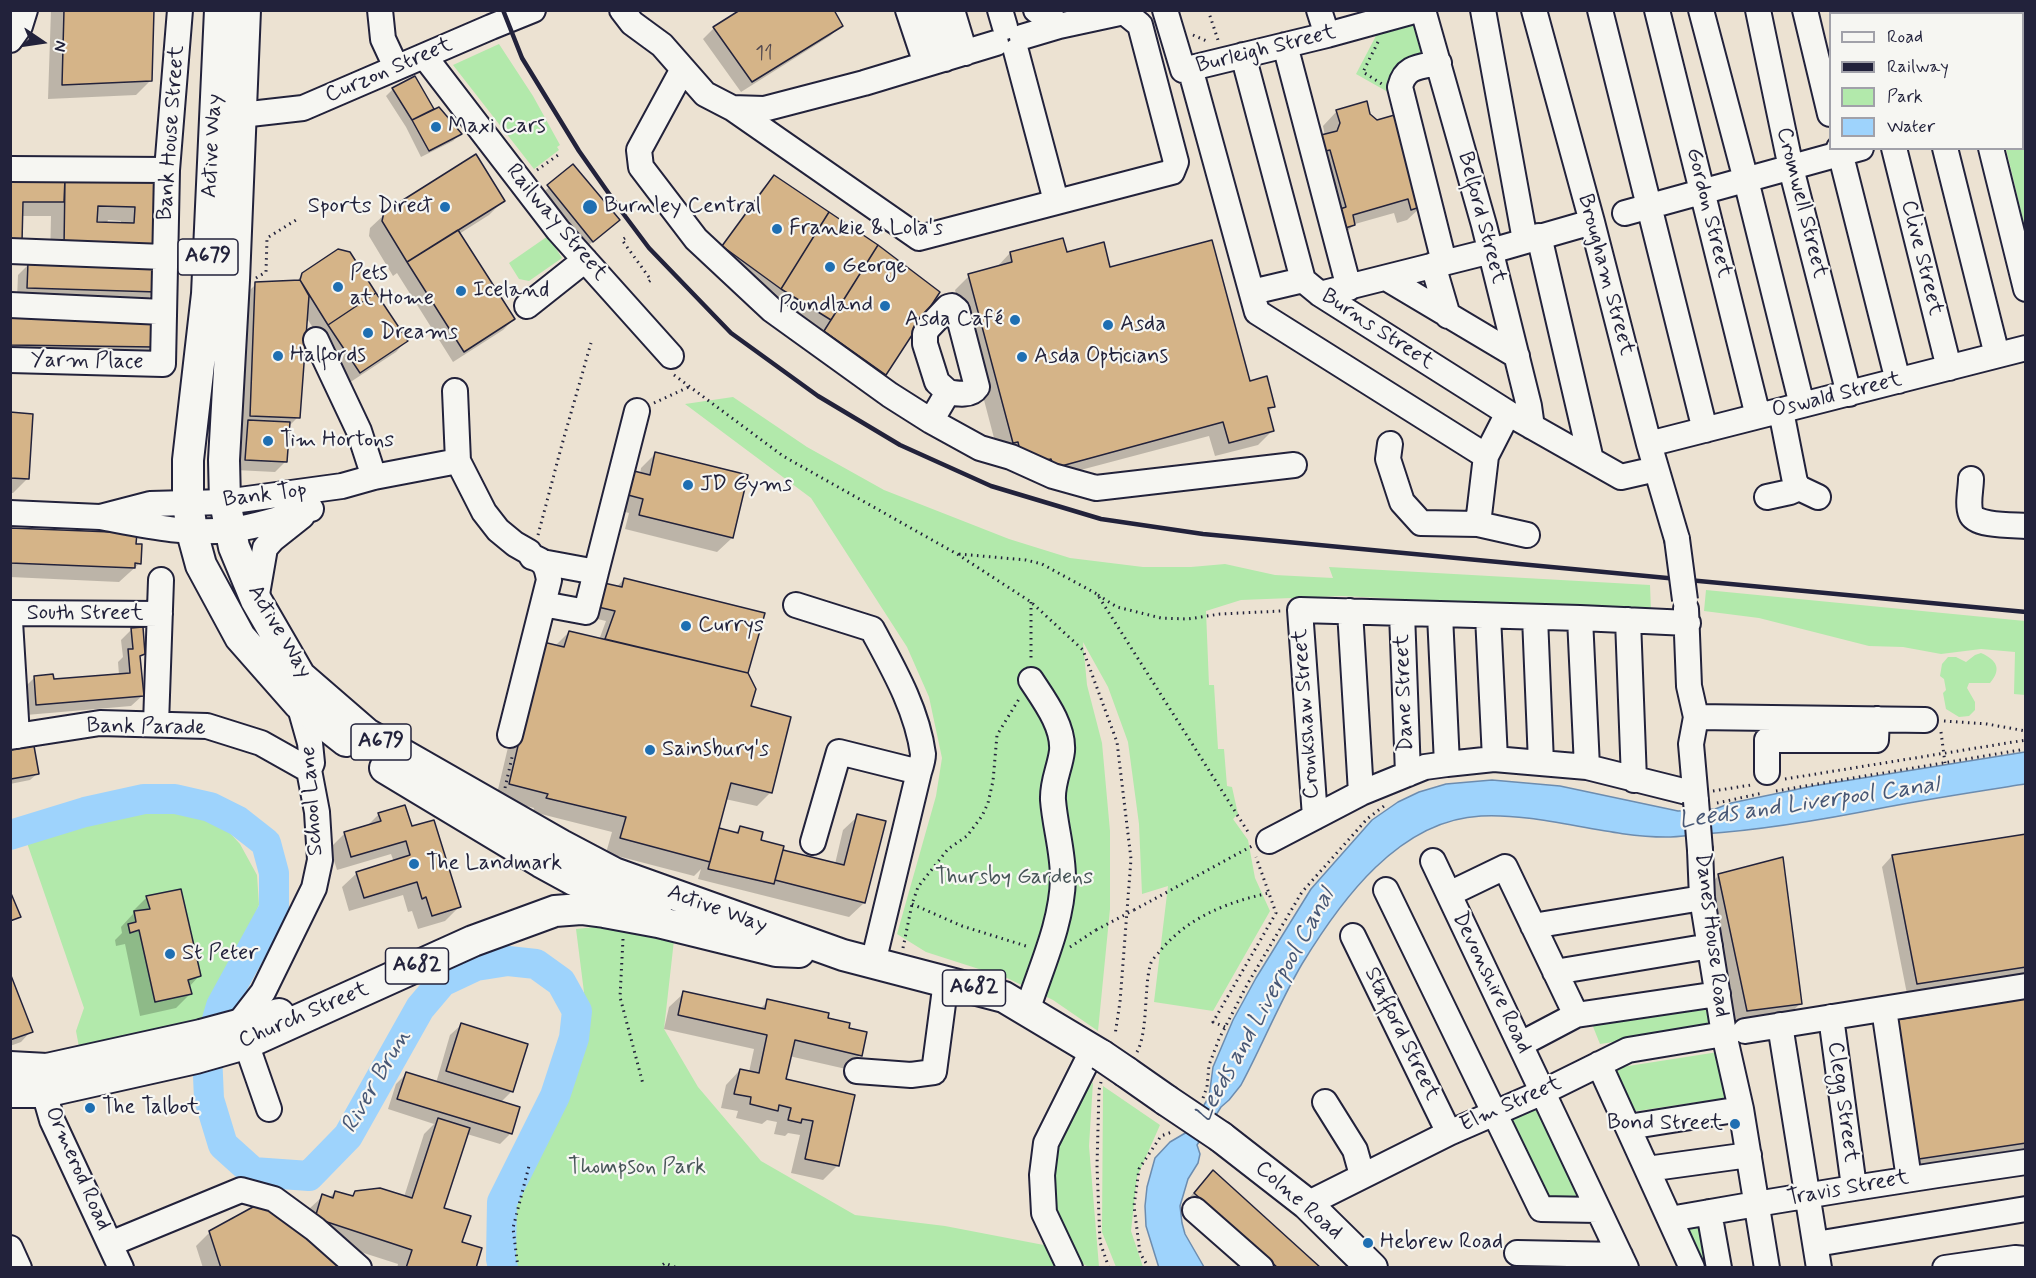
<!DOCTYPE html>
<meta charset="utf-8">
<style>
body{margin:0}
#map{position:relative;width:2036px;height:1278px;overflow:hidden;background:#ece2d2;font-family:Mynerve,sans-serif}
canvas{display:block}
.frame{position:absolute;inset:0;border:12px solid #22223b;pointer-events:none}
.legend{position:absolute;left:1829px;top:12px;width:195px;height:138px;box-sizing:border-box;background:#f6f6f2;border:2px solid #a1a1a9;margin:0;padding:8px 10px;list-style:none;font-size:18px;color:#22223b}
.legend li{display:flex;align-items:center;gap:12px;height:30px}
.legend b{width:30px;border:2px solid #a1a1a9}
.north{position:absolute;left:12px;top:12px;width:60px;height:60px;-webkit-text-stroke:4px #f6f6f2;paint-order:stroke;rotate:103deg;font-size:16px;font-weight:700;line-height:24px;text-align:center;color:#22223b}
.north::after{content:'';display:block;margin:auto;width:21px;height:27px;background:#22223b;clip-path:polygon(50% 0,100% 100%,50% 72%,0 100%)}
</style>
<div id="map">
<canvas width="2036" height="1278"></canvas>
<div class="frame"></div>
<ul class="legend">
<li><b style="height:8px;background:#f6f6f2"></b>Road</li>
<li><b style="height:8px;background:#22223b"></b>Railway</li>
<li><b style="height:16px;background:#b2e9ab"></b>Park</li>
<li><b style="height:16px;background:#9ed3fc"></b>Water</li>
</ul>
<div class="north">N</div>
</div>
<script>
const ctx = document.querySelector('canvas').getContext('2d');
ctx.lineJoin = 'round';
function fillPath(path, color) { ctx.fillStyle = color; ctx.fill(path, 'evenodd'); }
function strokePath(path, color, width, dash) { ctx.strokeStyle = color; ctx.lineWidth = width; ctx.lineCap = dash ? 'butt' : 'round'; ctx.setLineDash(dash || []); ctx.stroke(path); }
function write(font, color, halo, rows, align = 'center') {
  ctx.font = font + ' Mynerve,sans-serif'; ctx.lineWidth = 4.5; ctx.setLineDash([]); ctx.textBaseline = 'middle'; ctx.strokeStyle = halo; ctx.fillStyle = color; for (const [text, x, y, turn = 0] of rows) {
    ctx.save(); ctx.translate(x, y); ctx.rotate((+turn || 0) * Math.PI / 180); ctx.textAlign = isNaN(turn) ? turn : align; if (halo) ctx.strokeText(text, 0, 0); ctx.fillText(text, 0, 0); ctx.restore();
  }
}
fillPath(new Path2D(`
 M1972 11H2025V228L2006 149 2022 148V14L1973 13Z
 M1417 24 1425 56 1395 96 1356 74 1378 32Z
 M499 44 533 96 560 145 557 147 559 150 534 169 453 65Z
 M548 236 562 258 529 281 519 279 509 263Z
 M733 397 807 447 884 490 1009 539 1070 558 1143 567H1191L1225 564 1275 575 1333 578 1329 567 1650 585 1651 611 1342 596 1241 600 1206 611 1209 685H1214L1218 749H1224L1227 786 1232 787 1238 814 1233 819 1248 840 1255 878 1270 911 1213 1011 1154 1002 1168 886 1142 894 1139 824 1128 742 1108 687 1083 642 1087 685 1102 743 1110 831V909L1098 1031 1053 1000 1007 978 926 952 897 934 936 796 942 758 929 697 907 647 811 498 685 404Z
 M1706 590 2025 621V695L2014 694 2015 652 1981 649 1941 654 1903 647 1869 646 1759 618 1704 611Z
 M1981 653C1997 660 2002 669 1990 683H1969L1967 688 1975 702V710L1969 716 1959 717 1946 709 1943 693 1946 690 1944 679 1940 676 1942 664 1948 657H1956L1966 662 1975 655Z
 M148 807H177L219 821 240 844 257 875 259 905 210 1016 79 1047 76 1031 84 1008 26 840 104 817Z
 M622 924 674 940 664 1029 698 1087 761 1161 855 1215 945 1226 1049 1246 1060 1267 518 1268 510 1254 518 1189 569 1078 587 1016 576 929Z
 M1710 1001 1714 1027 1600 1044 1590 1019Z
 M1718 1052 1726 1098 1630 1112 1609 1069Z
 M1093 1082 1089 1146 1099 1267H1089L1077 1261 1054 1219 1049 1159 1066 1117Z
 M1103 1086 1160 1125 1137 1177 1131 1231 1143 1267H1116L1102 1232Z
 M1539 1106 1586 1205 1549 1203 1509 1120Z
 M1705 1222 1712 1267H1699L1684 1225Z`), '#b2e9ab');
const water = new Path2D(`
 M2025 752V784C1980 791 1933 798 1887 807 1827 819 1765 830 1703 834 1691 835 1678 837 1666 837 1605 837 1541 813 1481 816 1399 820 1341 900 1302 964 1279 1003 1262 1046 1241 1085L1229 1100 1221 1107 1197 1145 1200 1154 1198 1163 1188 1179 1180 1206 1182 1223 1185 1234 1204 1267 1159 1268 1146 1226 1145 1206 1147 1187 1155 1158 1170 1142 1187 1132 1209 1097 1213 1067 1233 1020 1256 978 1311 889 1372 820 1398 802 1419 792 1446 784 1492 780 1560 786 1678 811 1715 809 1731 803 1813 786Z`);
fillPath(water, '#9ed3fc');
strokePath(water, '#6c8caf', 1.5);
fillPath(new Path2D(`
 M51 10H153L151 80 136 95 48 99Z
 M743 10 841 26 830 36 741 92 703 39 714 28Z
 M415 78 434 111 460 134 453 141 421 157 406 127 386 96 393 89Z
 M1337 111 1369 115 1422 206 1407 220 1397 223 1394 213 1355 224 1339 239 1316 163 1325 136 1323 126Z
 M573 166 618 220 582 251 538 197Z
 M774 177 885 374 871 388 713 257 763 188Z
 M10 180 154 181 153 248 50 261 51 216H21ZM108 220 121 221V224L107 223Z
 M503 201 489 215 459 234 514 319 503 330 453 362 397 273 393 276 369 236 370 228 385 214Z
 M1010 253 1066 254 1109 269 1249 383 1274 406 1268 412 1273 430 1258 445 1215 456 1209 436 1039 481 999 457 955 290 969 276 996 268Z
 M29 264 155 292 144 302 17 298 18 275Z
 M303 274 406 341 396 352 349 383 306 317 298 417 288 427 286 461 275 472 235 470 242 298 256 284 296 282Z
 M10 318 154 346 140 361 10 359Z
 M10 414 27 479 13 493H10Z
 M656 453 747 476 732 538 717 552 625 529 629 513 614 509 640 474 641 468Z
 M10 529 134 545 140 563 119 582 10 577Z
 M624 579 763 614 747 673 749 707 771 792 757 806 725 799 717 829 734 834 740 828 780 855 783 851 835 864 843 830 858 816 864 903 849 917 698 879 701 869 694 876 606 853 612 832 533 812 534 808 496 798 522 688 555 646 569 632 599 640 606 621 589 617Z
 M132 629 144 653 139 658 142 696 131 706 26 715 24 688 35 677 52 680 119 675 118 662 123 657 121 640Z
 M10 751 37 774 30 780 10 784Z
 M379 814 411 828 459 907 445 921 418 929 412 911 408 912 403 895 349 911 342 887 357 873 394 862 391 854 337 870 330 848 345 833 366 827Z
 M2026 836V976L1907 994 1882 867 1892 856Z
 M1719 875 1801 1003 1786 1017 1733 1025 1705 889Z
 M147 897 199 976 189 987 190 994 176 1008 140 1016 125 944 116 946 115 940 122 933 121 927 133 914V911Z
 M10 978 31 1031 21 1042 10 1046Z
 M684 993 759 1010 768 1001 826 1019 848 1029 860 1055 846 1069 789 1056 784 1080 853 1096 837 1166 823 1180 791 1173 800 1135 788 1133 785 1136 774 1134 777 1122 767 1120 762 1124 736 1118 738 1111 721 1108 726 1085 740 1070 749 1072 754 1049 664 1029 669 1007Z
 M2026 1000V1154L1898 1173Z
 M461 1025 512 1091 500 1103 510 1134 500 1144 467 1134 442 1209 474 1268H397L398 1264 314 1237 346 1268H203L196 1246 210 1232 308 1210 323 1196 329 1198 335 1192 351 1197 356 1193 404 1197 424 1134 434 1124 388 1109 396 1084 406 1074 436 1083 450 1035Z
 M1213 1172 1319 1268H1248L1181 1208 1199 1186Z`), '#0003');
strokePath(new Path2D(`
 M10 835 85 812 144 799H175L210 807 238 821 266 843 274 873V909L221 1006 207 1053 209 1099 223 1145 253 1172 309 1176 348 1136 420 1008 442 982 476 966 508 961 536 964 561 982 577 1011 574 1038 555 1096 502 1202 501 1259 503 1268`), '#9ed3fc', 30);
const building = new Path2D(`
 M64 10H154L152 81 62 85Z
 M740 10H834L843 26 752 82 713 27Z
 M415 76 434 109 412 120 392 88Z
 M1367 101 1370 114 1377 120 1398 114 1423 206 1411 210 1408 199 1353 215 1355 225 1342 229 1337 210 1346 207 1330 150 1321 152 1317 136 1337 131 1340 123 1336 110Z
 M439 107 462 134 429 151 412 120Z
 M476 154 505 201 407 262 382 221 384 212Z
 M573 164 620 220 593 242 547 185Z
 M774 175 829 212 781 289 722 246Z
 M10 178H65L64 202H23L22 242H10Z
 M65 178 156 179 155 249 64 247ZM98 206 135 207 134 223 97 222Z
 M829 212 878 245 831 320 781 289Z
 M458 230 515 319 464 352 407 262Z
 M1063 238 1067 252 1104 242 1110 267 1212 240 1250 381 1267 376 1275 407 1268 408 1274 431 1229 443 1223 422 1054 468 1051 459 1047 460 1020 451 1018 442 1013 443 968 274 1012 262 1010 252Z
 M878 245 940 292 886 375 824 331Z
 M338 249 350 252 376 293 328 325 300 280 302 273Z
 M28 262 158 267 157 292 27 288Z
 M300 280 309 296 300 418 250 416 255 282Z
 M376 293 408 341 360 373 328 325Z
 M10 317 156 319 155 347 10 345Z
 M10 412 33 414 29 479 10 478Z
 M248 420 290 422 287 462 245 460Z
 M655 452 748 475 733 538 639 515 643 499 628 495 634 471 650 475Z
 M10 528 137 533 136 544H142L141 564 135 563V568L10 563Z
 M624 578 765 613 748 673 605 639 615 611 598 607 604 583 622 587Z
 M143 627 145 654 140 656 144 696 36 705 34 676 53 674 54 679 130 673 128 649H133L131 628Z
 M569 631 748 673 756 689 751 706 791 717 772 793 731 783 710 862 620 838 626 817 546 798 548 794 509 784 535 674 539 641 564 647Z
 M34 746 39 774 11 779 10 750Z
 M405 805 412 826 434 820 461 907 432 916 426 897 422 899 417 882 364 898 356 872 410 855 406 841 351 857 344 832 381 821 378 813Z
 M857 814 886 821 865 903 775 880 783 850 844 865Z
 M740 826 763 832 761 840 784 846 774 884 708 869 719 828 738 833Z
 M2026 834V967L1917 984 1892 855Z
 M1783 857 1802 1004 1747 1011 1718 874Z
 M181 889 201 976 188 980 192 994 155 1002 139 930 130 933 128 924 136 922 134 911 150 909 146 896Z
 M10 891 21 917 10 921Z
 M10 973 33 1032 10 1040Z
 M683 991 765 1009 767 999 829 1013 828 1018 850 1023 849 1028 867 1032 862 1056 795 1040 786 1079 855 1095 839 1166 805 1159 813 1121 802 1119 801 1123 788 1120 791 1108 779 1105 778 1111 750 1104 751 1097 734 1094 740 1069 759 1073 767 1035 678 1015Z
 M2026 998V1143L1912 1160 1890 1021Z
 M461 1023 528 1044 513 1092 446 1071Z
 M406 1072 520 1107 512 1134 397 1099Z
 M438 1118 470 1128 444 1208 471 1216 462 1242 482 1248 476 1268H406L412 1250 315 1218 322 1194 333 1198 335 1191 353 1196 355 1191 380 1188 412 1198Z
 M1213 1170 1321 1268H1278L1194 1193Z
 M262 1202 348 1268H221L209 1231Z`);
fillPath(building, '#d5b488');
strokePath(building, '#22223b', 1.5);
const minor = new Path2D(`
 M380 10 383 39 396 67
 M622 10 632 23 662 45 705 94 732 108 764 109 864 83 996 43
 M908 10 926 64
 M931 10 945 59
 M952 10 965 53
 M1000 10 1005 27
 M1036 10 1042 14 1051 10
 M1165 10 1183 70 1327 35 1418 10
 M1319 10 1327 35
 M1423 10 1484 225 1529 406 1532 427
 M1483 10 1525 240
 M1534 10 1592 222 1649 444 1677 539
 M1600 10 1705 430
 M1657 10 1758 416
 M1701 10 1746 180 1802 405
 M1758 10 1791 168 1849 394
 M1805 10 1830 114
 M1860 10V14
 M1910 10 1911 14
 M1958 10 1959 14
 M10 40 20 26 25 10
 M1285 45 1349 288
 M1016 51 1056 201
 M1243 55 1303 280 1320 294 1508 413 1621 477 1656 469
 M425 57 558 230 671 356
 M1439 63C1419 67 1405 66 1400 87L1444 262
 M1190 68 1257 312 1486 456
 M683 69 639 150 641 167 696 239 772 310 890 395 931 421 980 448 1011 457 1053 476 1096 488 1294 465
 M732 108 919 238 1172 172 1176 162 1140 25 1124 12 1059 26 1022 37
 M2022 110 2026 109
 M241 115 303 108 491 27 533 10
 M1839 148 1898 381
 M1894 148 1949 368
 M1945 148 1997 355
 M1991 148 2026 289
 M10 169 167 170
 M1625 213 1861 148
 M1539 236 1591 460
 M10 251 164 257
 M1433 265 1448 316
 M1386 278 1517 356
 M1252 292 1303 280
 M1320 294 1491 251 1592 222
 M10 305 163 312
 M527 306 585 260
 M316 340 359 431 374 477
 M10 360 163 364 167 170 180 10
 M455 391 458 461 484 512 498 530 515 544 529 552 532 557C545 560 547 568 549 580L510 735
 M1781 411 1795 482 1799 488 1818 497
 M931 421 948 392C958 394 971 396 977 387L957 310 952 306 948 307 928 328 925 334V344L937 382 948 392
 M1390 444 1388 459 1402 502 1421 523 1478 524 1486 456 1508 413
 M1649 444 2026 348
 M1971 479C1971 489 1967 504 1971 514 1975 526 2013 525 2026 526
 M1767 497 1790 492 1799 488
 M311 509C284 517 257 527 229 530 185 535 143 525 100 517L150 504 225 502 342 486 374 477 458 461
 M10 513 100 517
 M1478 524 1527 535
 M542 562 596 572 586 612 543 604
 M596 572 637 411
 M256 600 265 548 273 539 302 516
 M796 605 872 629C893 668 917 709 923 754 923 759 921 766 919 772
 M1686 609 1689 686 1696 717 1691 744 1696 801
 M1350 611 1361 793
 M10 613 160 614
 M1402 613 1408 774
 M1440 615 1447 764
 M1488 616 1495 759
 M1535 617 1541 763
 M1580 618 1587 767
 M1628 620 1634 780
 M10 621 17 736
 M1696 717 1925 720
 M156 724 161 580
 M10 737 100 723 207 726 261 743 309 770
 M1767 772V740H1876L1877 719
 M1315 817 1300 610 1580 618 1688 623
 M1269 841 1361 793 1425 767 1447 764 1494 759 1587 767 1695 794
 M813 842 839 752 919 772 873 963
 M1700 850 1702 898 1724 1034 1741 1109 1767 1268
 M1433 861 1626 1268
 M1386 890 1541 1209 1598 1210
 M1449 894 1505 867 1576 1015 1718 994
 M1533 926 1702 898
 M1353 936 1449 1133
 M1555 972 1710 946
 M1884 1009 1909 1179
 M1027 1011C1041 967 1062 924 1063 878 1063 851 1055 826 1053 800 1052 782 1060 768 1062 751 1064 726 1044 700 1031 680
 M1831 1017 1854 1187
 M1780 1025 1819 1268
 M1745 1031 2026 986
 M1521 1044 1576 1015
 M1599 1064 1692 1268
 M857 1071 911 1075 934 1072 946 981
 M46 1076 44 1092 52 1120 121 1268
 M1325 1102 1355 1150 1362 1175
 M269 1109 239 1023 263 992 314 888 320 860 317 812 309 770 312 763 310 743 299 704
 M1628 1127 1741 1109
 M1647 1169 1749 1155
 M1307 1204 1449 1133 1543 1092 1628 1050 1724 1034
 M1195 1210 1261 1268
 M1709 1212 1719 1268
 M1670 1219C1788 1198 1907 1179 2026 1162
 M110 1244 241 1190 274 1199 315 1229 359 1268
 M1816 1244 2026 1209
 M10 1248 19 1268
 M1517 1253 1620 1255
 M1070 1268 1044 1213 1042 1175 1046 1143 1093 1049
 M1945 1268 2015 1258 2026 1259`);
const major = new Path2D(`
 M220 10 207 294 188 460V503L192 532 201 565 240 637 299 704 346 741
 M245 10 234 280 224 460 225 502 234 547 256 600 300 676 367 734 561 845 614 873 843 955 1004 997 1101 1055
 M385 768 541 862 574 880 621 898 656 908
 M10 1067 47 1069 201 1035 279 1014
 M1126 1072 1166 1100
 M10 1092H44L196 1058 245 1044 473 941 555 911 581 909 604 912 658 922 776 951 799 952
 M1221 1137 1307 1204 1372 1268`);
strokePath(minor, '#22223b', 28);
strokePath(major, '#22223b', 34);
strokePath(new Path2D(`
 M1208 10 1219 43
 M1193 35 1209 42
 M1378 42 1363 72 1382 84
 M537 170 561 153
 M625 238 622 240 651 280 647 283
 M256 278 266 272 267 238 296 220
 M674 375 783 456 957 554 1031 602 1083 650 1117 742 1131 859 1120 1002 1115 1035
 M654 403 691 386
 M538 535 561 448 591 343
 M959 554 1026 560 1042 564 1097 594 1250 835
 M1098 595 1117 607 1161 618 1188 619 1220 614 1281 611
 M1031 602V660
 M1944 721 1987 724 2026 731
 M1941 732 1945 763
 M1785 779 2026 740
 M505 788 513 753
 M1713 791 1751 785
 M1776 791 2026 749
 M1717 803 1763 793
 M912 904 962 926 1026 946
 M1134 910 1252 846
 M623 939 620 997 643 1084
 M1070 947 1096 930
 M903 948 912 904 918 887 948 849 967 836 982 816 988 803 993 781 997 735 1019 699
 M1225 1027 1213 1022 1276 913 1256 857
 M1137 1052C1148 1032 1144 989 1150 966 1151 960 1157 955 1160 951 1188 917 1228 902 1269 893
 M1101 1082 1099 1090 1097 1166 1100 1242 1109 1268
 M1203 1098 1207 1087 1209 1065 1219 1039 1248 983 1302 892 1367 819 1384 806
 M518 1268 513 1228 529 1166
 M658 1268 665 1263 677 1268
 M1149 1268 1140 1253 1134 1206 1139 1169 1161 1136 1172 1132`), '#22223b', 3, [1.5, 4.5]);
strokePath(minor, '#f6f6f2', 24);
strokePath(major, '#f6f6f2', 30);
strokePath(new Path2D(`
 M503 10 522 58 579 151 619 208 649 248 731 333 818 396 900 445 991 486 1101 519 1203 534 2026 612`), '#22223b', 4.5);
const minorBridge = new Path2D(`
 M1677 539 1685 600
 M1696 801 1700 850`);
const majorBridge = new Path2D(`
 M1101 1055 1126 1072
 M1166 1100 1221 1137`);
strokePath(minorBridge, '#22223b', 28, []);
strokePath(majorBridge, '#22223b', 34, []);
strokePath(new Path2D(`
 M1096 930 1134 910`), '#22223b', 3, [1.5, 4.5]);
strokePath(minorBridge, '#f6f6f2', 24);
strokePath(majorBridge, '#f6f6f2', 30);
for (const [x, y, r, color] of [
 [436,127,6,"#1f6fb2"],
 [445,207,6,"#1f6fb2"],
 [590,207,8,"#1f6fb2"],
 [777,229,6,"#1f6fb2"],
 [830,267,6,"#1f6fb2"],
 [338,287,6,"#1f6fb2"],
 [461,291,6,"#1f6fb2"],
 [885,306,6,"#1f6fb2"],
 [1015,320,6,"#1f6fb2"],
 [1108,325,6,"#1f6fb2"],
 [368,333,6,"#1f6fb2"],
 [278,356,6,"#1f6fb2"],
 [1022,357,6,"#1f6fb2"],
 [268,441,6,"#1f6fb2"],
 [688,485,6,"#1f6fb2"],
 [686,626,6,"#1f6fb2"],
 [650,750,6,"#1f6fb2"],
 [414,864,6,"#1f6fb2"],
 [170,954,6,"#1f6fb2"],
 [90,1108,6,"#1f6fb2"],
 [1735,1124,6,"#1f6fb2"],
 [1368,1243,6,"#1f6fb2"]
]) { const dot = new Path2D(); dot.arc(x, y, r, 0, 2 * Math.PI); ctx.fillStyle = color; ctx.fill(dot); strokePath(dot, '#f6f6f2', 2); }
write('20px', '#4f464e', null, [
 ["11",764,55]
]);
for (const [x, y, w] of [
 [208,257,60],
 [381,742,60],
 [417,966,63],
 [974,988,63]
]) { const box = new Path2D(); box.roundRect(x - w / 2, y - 18, w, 36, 4.5); ctx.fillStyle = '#f6f6f2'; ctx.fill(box); strokePath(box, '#22223b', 1.5); }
write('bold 21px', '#22223b', null, [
 ["A679",208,257],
 ["A679",381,742],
 ["A682",417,966],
 ["A682",974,988]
]);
write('22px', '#22223b', '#f6f6f2', [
 ["Burleigh Street",1266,50,-14],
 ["Curzon Street",389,71,-23],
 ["Bank House Street",172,133,-86],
 ["Active Way",213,146,-87],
 ["Cromwell Street",1801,203,76],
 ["Gordon Street",1708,213,76],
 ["Belford Street",1481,218,75],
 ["Railway Street",556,223,50],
 ["Clive Street",1921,258,76],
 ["Brougham Street",1605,275,75],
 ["Burns Street",1377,330,33],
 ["Yarm Place",87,362,1],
 ["Oswald Street",1837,396,-14],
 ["Bank Top",265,496,-7],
 ["South Street",85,614],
 ["Active Way",279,632,59],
 ["Dane Street",1405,693,-92],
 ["Cronkshaw Street",1307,714,-94],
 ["Bank Parade",146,728,1],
 ["School Lane",313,801,-94],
 ["Active Way",717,910,20],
 ["Danes House Road",1711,935,83],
 ["Devonshire Road",1491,983,64],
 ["Church Street",304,1016,-23],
 ["Stafford Street",1401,1034,64],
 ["Clegg Street",1842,1102,82],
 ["Elm Street",1511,1105,-24],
 ["Ormerod Road",77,1169,66],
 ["Travis Street",1848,1189,-10],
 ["Colne Road",1298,1201,41]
]);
write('22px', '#22223b', '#f6f6f2', [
 ["Maxi Cars",448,127],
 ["Sports Direct",433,207,"right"],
 ["Burnley Central",604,207],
 ["Frankie & Lola's",789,229],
 ["George",842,267],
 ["Pets",350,274],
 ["at Home",350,299],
 ["Iceland",473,291],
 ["Poundland",873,306,"right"],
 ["Asda Café",1003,320,"right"],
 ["Asda",1120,325],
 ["Dreams",380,333],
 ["Halfords",290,356],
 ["Asda Opticians",1034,357],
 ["Tim Hortons",280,441],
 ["JD Gyms",700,485],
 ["Currys",698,626],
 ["Sainsbury's",662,750],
 ["The Landmark",426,864],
 ["St Peter",182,954],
 ["The Talbot",102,1108],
 ["Bond Street",1723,1124,"right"],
 ["Hebrew Road",1380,1243]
], 'left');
write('22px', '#465457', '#f6f6f2', [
 ["Thursby Gardens",1014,878],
 ["Thompson Park",637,1168]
]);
write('italic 24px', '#475775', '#f6f6f2', [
 ["Leeds and Liverpool Canal",1809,804,-8],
 ["Leeds and Liverpool Canal",1266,1006,-61],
 ["River Brun",377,1082,-60]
]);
</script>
